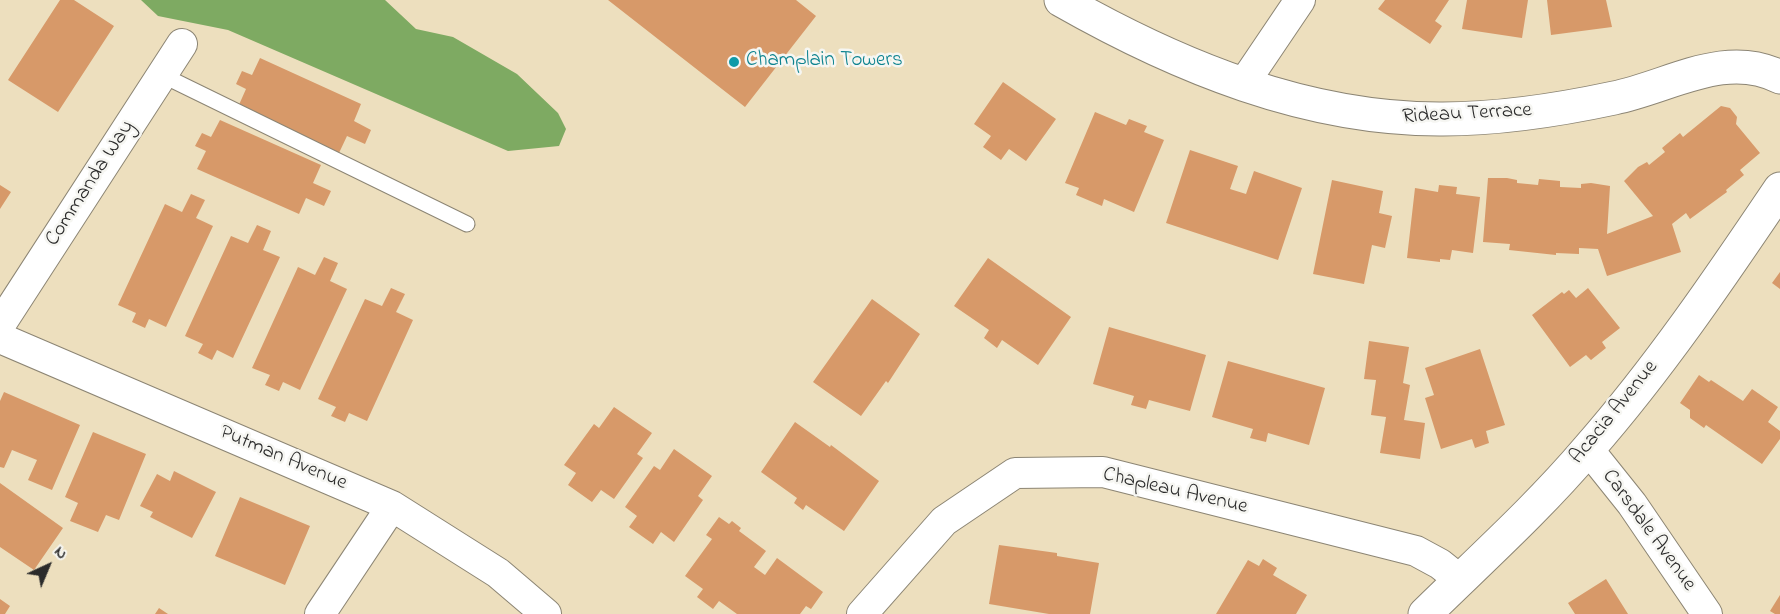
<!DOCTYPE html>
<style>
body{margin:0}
#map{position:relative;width:1780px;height:614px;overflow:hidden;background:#eddfbe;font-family:"Indie Flower",sans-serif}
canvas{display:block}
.north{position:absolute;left:18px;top:536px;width:60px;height:60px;-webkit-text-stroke:4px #f6f6f2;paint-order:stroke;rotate:44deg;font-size:16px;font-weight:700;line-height:24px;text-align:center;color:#2b2b2b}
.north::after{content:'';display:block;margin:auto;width:21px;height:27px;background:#2b2b2b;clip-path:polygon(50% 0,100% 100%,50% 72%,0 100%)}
</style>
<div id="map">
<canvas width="1780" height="614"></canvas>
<div class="north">N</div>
</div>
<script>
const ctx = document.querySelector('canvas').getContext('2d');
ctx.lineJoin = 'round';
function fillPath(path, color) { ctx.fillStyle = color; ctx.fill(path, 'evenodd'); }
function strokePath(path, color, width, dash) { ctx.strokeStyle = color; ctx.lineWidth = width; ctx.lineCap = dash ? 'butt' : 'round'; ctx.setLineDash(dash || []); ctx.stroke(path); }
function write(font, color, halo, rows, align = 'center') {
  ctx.font = font + ' "Indie Flower",sans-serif'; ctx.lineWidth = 5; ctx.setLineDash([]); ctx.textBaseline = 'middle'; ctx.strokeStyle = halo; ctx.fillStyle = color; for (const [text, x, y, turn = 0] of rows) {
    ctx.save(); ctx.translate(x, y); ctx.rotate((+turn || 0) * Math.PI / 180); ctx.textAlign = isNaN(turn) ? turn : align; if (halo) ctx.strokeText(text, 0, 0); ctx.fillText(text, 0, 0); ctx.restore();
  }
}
fillPath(new Path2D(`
 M141 0H385L416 29 453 37 517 74 558 113 566 129 559 146 508 151 228 30 158 16Z`), '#7eaa62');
fillPath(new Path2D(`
 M60 0H74L114 26 58 112 8 80Z
 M608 0H796L816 16 745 107Z
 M1385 0H1449L1435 21 1442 26 1430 44 1378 9Z
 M1467 0H1528L1522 38 1462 29Z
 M1547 0H1606L1612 27 1551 35Z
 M260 58 361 104 354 121 371 130 365 144 347 136 339 153 238 107 246 89 236 84 242 71 252 75Z
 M1003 82 1056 119 1026 161 1009 149 1001 160 983 147 991 136 974 124Z
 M1721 106 1730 108 1737 117 1736 124 1760 153 1740 170 1744 175 1726 190 1727 192 1690 219 1686 213 1672 224 1681 252 1607 276 1598 249 1579 248V254L1556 253V255L1509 250 1510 244 1483 242 1488 178H1507L1517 180V183L1538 185 1539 179 1560 181V187L1581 188V184L1591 183 1610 186 1607 234 1653 216 1624 181 1638 167 1647 162 1649 165 1665 152 1662 148 1680 133 1683 137Z
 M1095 112 1126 125 1129 119 1147 126 1144 132 1164 140 1134 212 1104 199 1102 206 1076 195 1079 188 1065 183Z
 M220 120 321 165 313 183 331 191 324 206 306 198 299 214 197 169 206 151 195 146 202 133 211 137Z
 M1190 150 1238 166 1230 189 1246 194 1254 171 1302 188 1278 260 1166 223Z
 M1332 180 1383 191 1379 213 1392 216 1385 248 1372 245 1364 284 1313 274Z
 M0 185 11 192 0 209Z
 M1439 185 1457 187 1456 194 1480 197 1473 253 1452 250 1450 260 1440 259V262L1407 258 1415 188 1438 192Z
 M191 194 205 200 196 218 213 226 166 327 149 319 145 328 132 322 136 313 118 305 165 204 182 212Z
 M257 225 271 231 263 250 280 257 233 358 217 350 212 360 198 353 203 344 185 336 231 236 248 243Z
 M324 257 338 263 330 281 347 289 300 390 283 382 279 391 265 385 270 375 252 368 298 267 315 275Z
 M988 258 1071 317 1038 365 1002 340 997 348 984 338 989 330 954 306Z
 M1780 272V289L1772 283Z
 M391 288 405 294 396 312 413 320 367 421 349 413 345 422 331 416 336 407 318 399 365 299 382 306Z
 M1588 288 1620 328 1602 342 1606 348 1591 360 1586 355 1570 367 1532 315 1562 292 1564 294 1569 290 1576 298Z
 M872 299 920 334 888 383 886 381 861 416 813 382Z
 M1109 327 1206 355 1190 411 1149 400 1146 409 1131 405 1134 396 1093 384Z
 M1369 341 1409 347 1403 383 1410 385 1404 420 1425 423 1420 459 1380 453 1386 417 1371 415 1376 380 1364 379Z
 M1480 349 1505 425 1486 431 1489 443 1475 448 1472 439 1441 449 1425 398 1434 395 1425 368Z
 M1228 361 1325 388 1309 445 1268 433 1266 442 1250 438 1253 429 1212 417Z
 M1699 375 1709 382 1711 380 1743 401 1752 389 1778 407 1768 422 1780 431V439L1762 464 1706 425 1704 428 1690 418V410L1680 403Z
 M4 392 80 425 52 490 28 480 37 460 12 450 4 468 0 467V401Z
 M614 407 652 433 637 454 643 458 614 499 601 490 592 502 568 485 576 473 564 465 594 424 599 428Z
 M795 422 830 447 831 445 879 481 844 531 806 505 803 510 794 503 797 498 761 472Z
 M93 432 146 454 119 520 106 515 98 532 70 521 78 503 65 497Z
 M674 449 712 476 698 496 703 500 674 542 661 532 653 544 629 527 637 516 625 507 654 466 660 470Z
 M174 471 216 492 192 538 150 517 153 512 140 506 157 474 170 481Z
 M0 483 63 528 34 570 0 547Z
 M240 497 310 526 285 585 215 556Z
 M719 517 729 524 732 521 741 528 739 531 766 551 754 567 765 575 777 558 823 592 811 609 806 606 800 614H737L719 601 713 609 697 597 703 589 685 576 712 539 706 535Z
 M999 545 1057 553V556L1099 563 1090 614H1049L989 604Z
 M1263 559 1277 568 1273 575 1307 595 1296 614H1216L1248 560 1259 566Z
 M1606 579 1628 614H1575L1568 603Z
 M1780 595V614H1775L1770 611Z
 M0 599 10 606 5 614H0Z
 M159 608 168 614H155Z`), '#d79969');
const service = new Path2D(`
 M162 75 467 224`);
const minor = new Path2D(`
 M1244 83 1300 0
 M0 325 182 44
 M0 338 392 506 498 573 546 614
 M1588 449 1632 504 1707 614
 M320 614 392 506
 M862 614 944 521 1015 473 1103 472 1416 551 1440 564 1460 580`);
const tertiary = new Path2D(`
 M1061 0C1177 66 1307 120 1443 119 1500 119 1558 110 1614 98 1669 87 1725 49 1780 77
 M1425 614C1480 560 1538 508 1588 449 1659 368 1720 278 1780 189`);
strokePath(service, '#8c8574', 17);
strokePath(minor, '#8c8574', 32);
strokePath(tertiary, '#8c8574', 35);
strokePath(service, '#fff', 15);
strokePath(minor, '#fff', 30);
strokePath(tertiary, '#fff', 33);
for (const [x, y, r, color] of [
 [734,62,6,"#0f9aa8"]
]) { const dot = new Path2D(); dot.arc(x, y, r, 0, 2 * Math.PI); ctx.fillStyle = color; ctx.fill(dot); strokePath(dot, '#f6f6f2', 2); }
write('21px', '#0d838f', '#f6f6f2', [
 ["Champlain Towers",746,62]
], 'left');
write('21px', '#2b2b2b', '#f6f6f2', [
 ["Rideau Terrace",1467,115,-3],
 ["Commanda Way",91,184,-57],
 ["Acacia Avenue",1615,413,-51],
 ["Putman Avenue",283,459,23],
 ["Chapleau Avenue",1175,492,13],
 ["Carsdale Avenue",1648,531,54]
]);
</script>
